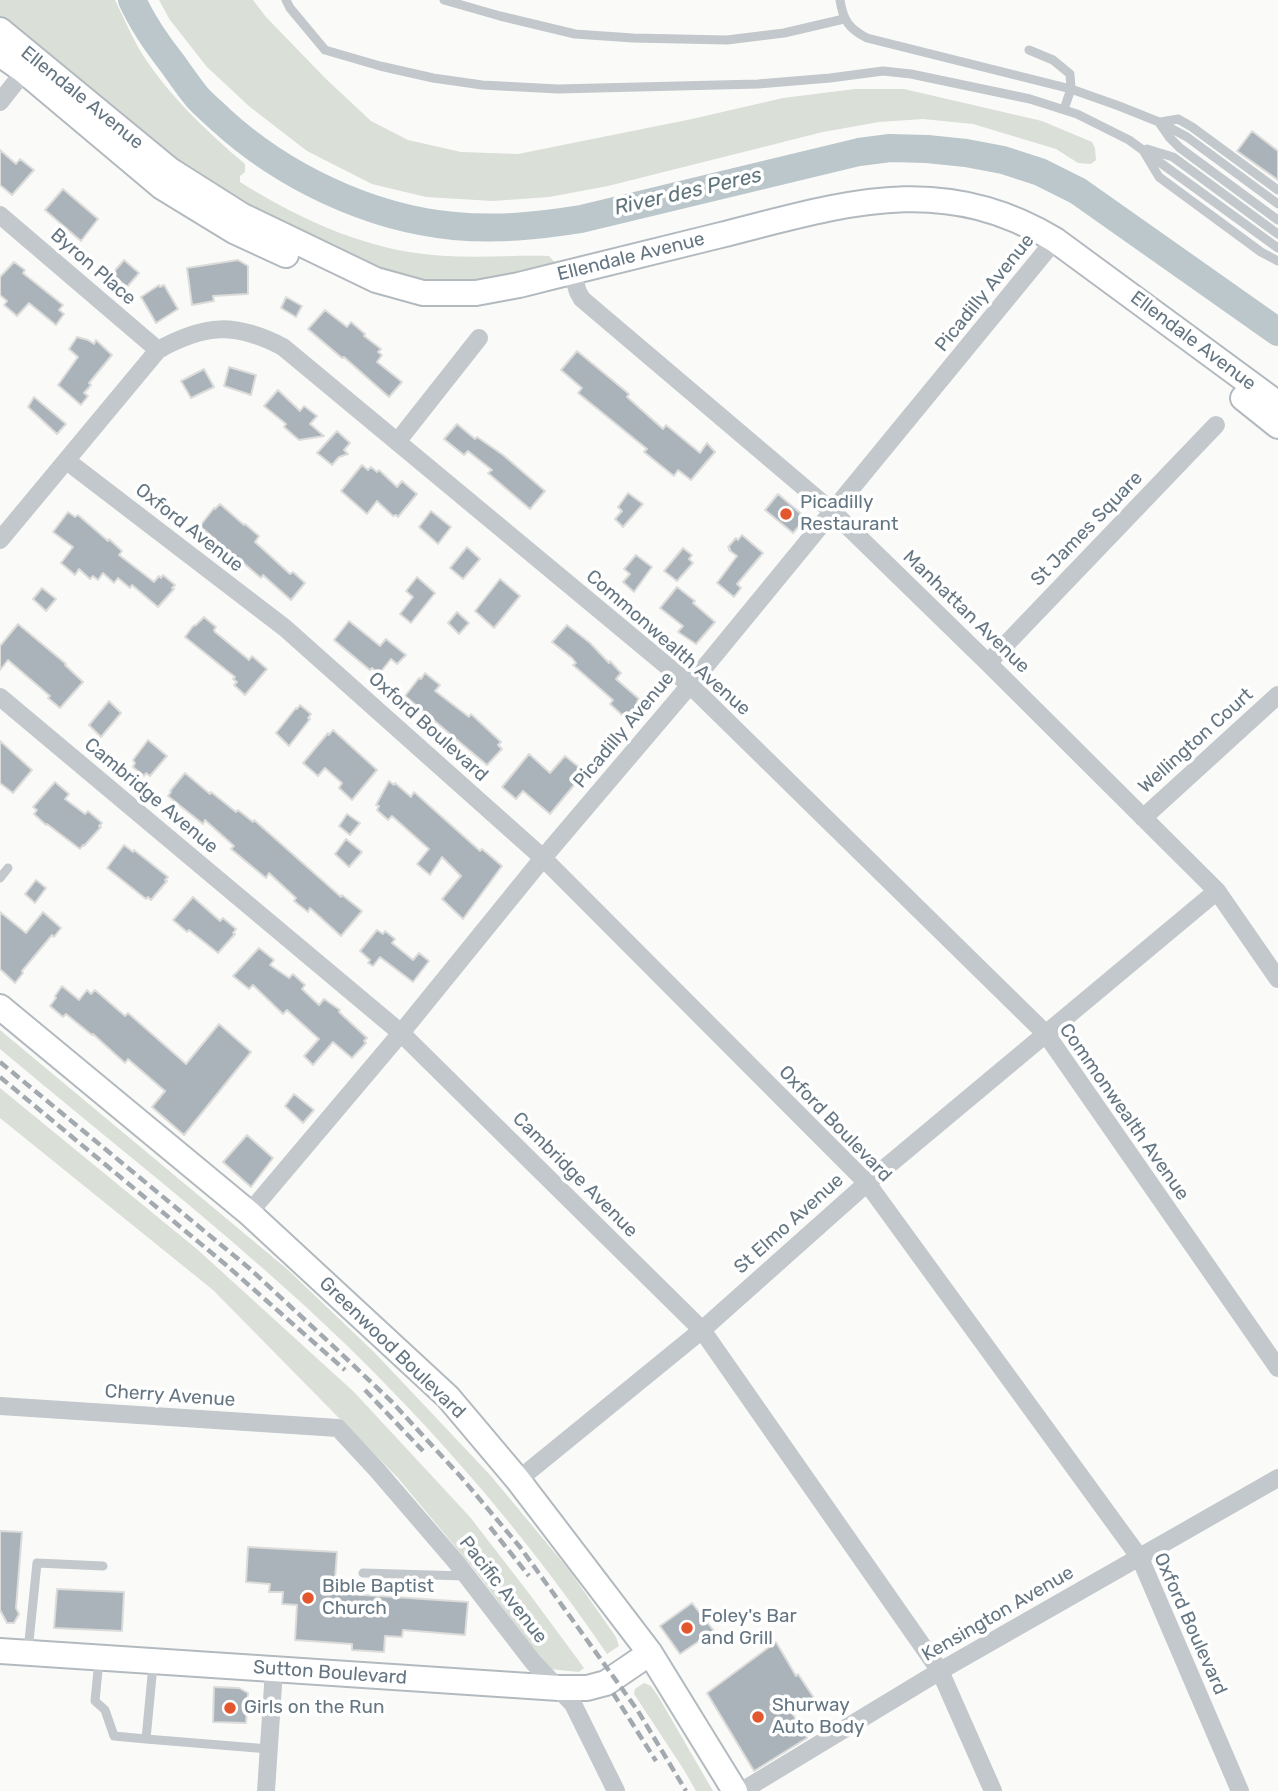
<!DOCTYPE html>
<style>
body{margin:0}
canvas{display:block;background:#fafaf8}
</style>
<canvas width="1278" height="1791"></canvas>
<script>
const ctx = document.querySelector('canvas').getContext('2d');
ctx.lineJoin = 'round';
function fillPath(path, color) { ctx.fillStyle = color; ctx.fill(path, 'evenodd'); }
function strokePath(path, color, width, dash) { ctx.strokeStyle = color; ctx.lineWidth = width; ctx.lineCap = dash ? 'butt' : 'round'; ctx.setLineDash(dash || []); ctx.stroke(path); }
function write(font, color, halo, rows, align = 'center') {
  ctx.font = font + ' Rubik,sans-serif'; ctx.lineWidth = 7; ctx.setLineDash([]); ctx.textBaseline = 'middle'; ctx.strokeStyle = halo; ctx.fillStyle = color; for (const [text, x, y, turn = 0] of rows) {
    ctx.save(); ctx.translate(x, y); ctx.rotate((+turn || 0) * Math.PI / 180); ctx.textAlign = isNaN(turn) ? turn : align; if (halo) ctx.strokeText(text, 0, 0); ctx.fillText(text, 0, 0); ctx.restore();
  }
}
fillPath(new Path2D(`
 M0 0H115C123 16 130 33 139 49 167 94 205 130 245 164V172L240 176V182C291 214 349 242 409 252 456 260 503 255 549 256L559 267 538 273 444 285 379 272 232 203 0 23Z
 M159 0H253L266 17 326 79 371 121 408 140 461 152 518 154 692 119 783 98 855 89H904L1042 121 1092 142 1095 148 1096 160 1091 164 1078 163 1056 149 973 124 923 119 879 122 823 132 608 186 549 197 493 201 426 197 372 184 307 151 250 107 207 67 170 20Z
 M0 1030 287 1269 375 1353 491 1476 569 1570 616 1637 619 1646 607 1654C521 1527 418 1410 305 1306 207 1216 102 1135 0 1049Z
 M0 1088 198 1250 354 1392 470 1517 531 1596 584 1668 579 1672 549 1669 473 1568 398 1478 213 1290 0 1118Z
 M644 1683 651 1686 658 1696 713 1791H696L684 1770 634 1694 635 1689Z`), '#dadfd7');
strokePath(new Path2D(`
 M132 0C142 22 157 44 172 63 180 74 188 86 197 97 204 105 213 112 220 119 282 176 369 218 454 226 498 230 537 226 581 219L859 152 890 148 927 149 966 153 1003 160 1040 172 1078 191 1278 332`), '#bbc7cb', 28);
const building = new Path2D(`
 M1252 131 1278 151V180L1237 151Z
 M0 150 16 164 20 159 34 170 12 195 0 185Z
 M63 189 98 219 81 241 45 210Z
 M124 260 139 273 127 287 112 274Z
 M238 260 248 266V294L213 296 214 301 192 305 187 268Z
 M14 262 25 270 23 273 24 274 63 305 59 310 64 314 56 325 29 303 17 316 4 305 7 301 0 295V277Z
 M159 285 160 287 164 285 178 309 156 323 141 297Z
 M286 297 302 306 296 317 281 308Z
 M325 310 347 327 351 322 365 334 364 336 381 349 378 352 382 355 377 362 402 382 389 397 344 357 342 358 308 329Z
 M77 337 88 340 94 344 96 340 112 355 89 383 91 385 84 393 88 396 81 405 58 385 78 357 69 349Z
 M577 351 629 394 627 397 663 429 666 425 700 453 707 443 715 452 691 480 678 470 674 476 644 452 647 449 578 393 582 388 561 370Z
 M229 367 256 375 251 395 224 386Z
 M204 369 214 387 191 398 181 381Z
 M278 390 300 411 304 406 317 416 310 424 324 436 299 440 284 427 286 424 264 406Z
 M34 397 66 424 57 434 28 407Z
 M457 424 475 439 477 437 503 455 545 491 530 509 488 473 492 470 468 451 464 455 444 439Z
 M337 431 350 443 344 450 348 454 339 457 332 465 317 453Z
 M362 465 368 470 371 467 377 472 379 470 397 487 402 481 417 494 398 517 396 515 393 516 377 501 367 514 341 491Z
 M628 493 643 504 623 527 615 519 622 511 618 507Z
 M778 494 806 518 793 533 765 510Z
 M220 504 244 525 245 524 259 536 255 542 290 574 293 572 305 583 291 600 263 575 261 578 240 560 239 561 200 526 214 508 215 509Z
 M431 511 451 527 438 544 419 527Z
 M68 512 75 517 78 515 108 541 109 539 122 551 119 555 154 582 159 576 161 578 163 575 175 585 172 588 174 589 158 607 132 585 130 588 118 578 114 583 103 573 98 580 93 576 90 579 79 569 75 575 61 563 73 547 53 532Z
 M742 535 763 553 737 584 741 588 734 597 717 583 737 556 729 550 730 549 728 547 736 538 738 540Z
 M467 547 480 559 463 579 450 568Z
 M683 548 692 555 689 559 693 563 677 581 664 571Z
 M636 555 652 567 634 592 623 582 630 574 624 569Z
 M417 577 435 593 411 623 400 614 413 597 406 591Z
 M500 579 520 596 494 628 475 611Z
 M677 587 695 601 693 603 715 622 696 644 678 632 683 626 660 608Z
 M42 588 56 599 46 611 33 599Z
 M457 612 469 623 459 634 448 623Z
 M204 617 216 627 214 630 215 632 249 660 252 656 267 669 245 695 234 685 237 682 233 679 235 677 185 637 193 626 196 625Z
 M349 621 380 646 386 639 406 655 397 664 391 659 379 674 372 668 370 670 334 640Z
 M18 624 66 664 65 665 83 682 60 708 48 698 50 696 8 660 0 670V646Z
 M567 625 590 643 609 663 610 661 621 673 616 679 639 699 637 702 644 709 632 724 610 704 613 700 573 665 576 663 572 658 552 642Z
 M425 673 440 685 435 691 469 717 471 714 501 742 498 745 502 749 487 765 405 696 419 678 421 679Z
 M109 701 121 713 101 737 89 725Z
 M300 705 311 714 308 718 310 719 289 746 276 733 296 708 297 709Z
 M333 730 377 770 352 800 339 788 342 783 325 768 318 776 303 763 328 733 329 735Z
 M148 740 167 756 150 776 146 773 144 776 133 767 135 763 133 760Z
 M0 741 32 770 13 793 0 783Z
 M529 754 550 773 565 756 585 772 550 814 523 791 516 799 502 787Z
 M185 773 210 794 211 792 236 812 238 810 253 822 254 820 341 897 342 895 362 911 341 936 310 908 308 912 294 901 296 898 269 873 266 878 231 849 234 846 205 820 203 824 168 796 171 792 170 791Z
 M389 781 394 785 395 783 411 797 414 792 480 851 482 849 502 866 463 919 442 899 461 876 442 857 430 875 417 864 429 849 392 816 388 820 377 810 379 806 376 805Z
 M55 782 69 794 65 799 85 814 88 811 102 823 99 826 101 827 84 846 83 845 80 849 47 824 46 825 34 814 37 810 33 807Z
 M347 814 360 823 350 835 339 826Z
 M346 839 362 852 349 867 335 854Z
 M124 845 133 852 134 850 168 877 165 880 167 881 151 900 148 897 146 899 107 868Z
 M36 880 46 888 35 903 25 894Z
 M193 897 220 921 223 918 236 929 233 933 235 934 218 953 189 930 187 932 173 920Z
 M0 912 26 933 43 912 61 928 54 937 52 935 22 971 23 973 15 983 0 969Z
 M377 930 383 934 385 931 395 939 392 943 413 960 419 953 429 961 413 982 380 957 373 966 368 963 370 960 360 951Z
 M259 948 274 960 270 965 289 978 293 974 305 985 302 989 319 1005 324 999 340 1010 339 1012 367 1038 364 1041 366 1043 352 1058 333 1042 313 1065 304 1056 319 1039 287 1010 283 1014 253 985 249 989 233 976Z
 M62 986 79 1000 87 990 91 994 95 990 125 1016 128 1013 186 1064 219 1024 251 1052 184 1135 152 1107 165 1091 128 1059 125 1063 93 1034 92 1035 66 1014 63 1017 50 1006 56 998 55 996Z
 M294 1094 314 1110 303 1123 285 1106Z
 M247 1135 273 1158 251 1187 223 1162Z
 M0 1531 22 1532 16 1608 19 1614 14 1623H7L0 1610Z
 M248 1547 337 1552 334 1593 468 1602 465 1635 403 1630 402 1637 385 1636 384 1652 352 1650V1644L295 1640 297 1605 282 1604 283 1592H269L270 1584 246 1582Z
 M57 1589 124 1592 122 1631 54 1628Z
 M692 1603 714 1631 680 1654 660 1626Z
 M776 1642 796 1676 798 1674 814 1698 791 1711 807 1738 754 1771 707 1693Z
 M214 1687 239 1688 248 1693 246 1723 213 1722Z`);
fillPath(building, '#aab3b9');
strokePath(building, '#dcdcda', 2);
const secondary = new Path2D(`
 M0 30 170 170 241 215 376 280 423 293H476L519 285C586 268 653 252 721 235 841 205 940 170 1055 240L1278 404
 M0 54 24 71 162 187 234 231 286 255
 M1243 398 1278 426
 M0 1007 249 1213 448 1397 518 1480 650 1653 735 1791
 M0 1651 559 1688H587L606 1683 650 1653`);
strokePath(secondary, '#b3babf', 28);
strokePath(new Path2D(`
 M286 0 290 8 325 50 380 66 433 78 482 85 558 89 758 84 830 78 883 71 911 74 1030 99 1077 114 1129 140 1278 248
 M444 0 500 16 575 34 633 38 727 40 784 33 844 19
 M840 0C843 20 849 29 867 38L1071 89 1119 106 1159 122 1187 137 1278 204
 M1029 50 1053 60 1070 74 1071 89 1064 109
 M1161 122 1178 119 1192 127 1278 190
 M1160 124 1169 137 1180 148 1278 220
 M1147 149 1173 157 1278 234
 M1144 152 1159 177 1261 252 1278 261
 M0 878 8 868
 M363 1573 465 1576
 M28 1651 37 1563 103 1566
 M99 1660 95 1701 105 1710 114 1736 146 1739 153 1665
 M146 1739 269 1749`), '#c3c8cc', 9);
strokePath(new Path2D(`
 M0 102 30 64
 M0 215 158 350
 M572 272 578 292 582 299 833 512 988 663 1217 891 1278 979
 M397 442 479 338
 M67 461 285 628 543 858 867 1183 1140 1558 1240 1791
 M0 540 158 350C205 324 235 322 283 347L690 685 1046 1034 1278 1368
 M988 663 1216 425
 M0 697 401 1033 702 1330 940 1671 993 1791
 M1143 818 1278 695
 M249 1213 401 1033 543 858 690 685 1055 240
 M0 1406 338 1428 377 1470 456 1562 533 1662 573 1704 616 1791
 M518 1480 702 1330 867 1183 1217 891
 M266 1791 274 1670
 M742 1791 940 1671 1278 1478`), '#c3c8cc', 18);
strokePath(secondary, '#fff', 24);
strokePath(new Path2D(`
 M0 1062 249 1268 331 1344 392 1402 461 1477 520 1547 638 1711 686 1791
 M0 1077 225 1264 345 1370
 M365 1390 423 1451
 M490 1527 529 1576
 M613 1693 656 1761`), '#a2aab0', 4.5, [10, 5]);
for (const [x, y, r, color] of [
 [786,514,7,"#e4572e"],
 [308,1598,7,"#e4572e"],
 [687,1628,7,"#e4572e"],
 [230,1708,7,"#e4572e"],
 [758,1717,7,"#e4572e"]
]) { const dot = new Path2D(); dot.arc(x, y, r, 0, 2 * Math.PI); ctx.fillStyle = color; ctx.fill(dot); strokePath(dot, '#fff', 2.5); }
write('19px', '#657683', '#fff', [
 ["Ellendale Avenue",82,98,39],
 ["Ellendale Avenue",631,257,-14],
 ["Byron Place",93,267,41],
 ["Picadilly Avenue",985,293,-51],
 ["Ellendale Avenue",1193,341,37],
 ["Oxford Avenue",189,528,38],
 ["St James Square",1087,529,-46],
 ["Manhattan Avenue",966,612,44],
 ["Commonwealth Avenue",668,643,41],
 ["Oxford Boulevard",428,727,42],
 ["Picadilly Avenue",624,730,-50],
 ["Wellington Court",1196,741,-42],
 ["Cambridge Avenue",151,796,40],
 ["Commonwealth Avenue",1124,1112,55],
 ["Oxford Boulevard",835,1124,46],
 ["Cambridge Avenue",575,1175,45],
 ["St Elmo Avenue",789,1224,-42],
 ["Greenwood Boulevard",392,1348,44],
 ["Cherry Avenue",170,1396,4],
 ["Pacific Avenue",503,1590,52],
 ["Kensington Avenue",998,1614,-30],
 ["Oxford Boulevard",1190,1624,66],
 ["Sutton Boulevard",330,1673,4]
]);
write('19px', '#657683', '#fff', [
 ["Picadilly",800,503],
 ["Restaurant",800,525],
 ["Bible Baptist",322,1587],
 ["Church",322,1609],
 ["Foley's Bar",701,1617],
 ["and Grill",701,1639],
 ["Shurway",772,1706],
 ["Auto Body",772,1728],
 ["Girls on the Run",244,1708]
], 'left');
write('italic 21px', '#60757c', '#fff', [
 ["River des Peres",688,192,-13]
]);
</script>
